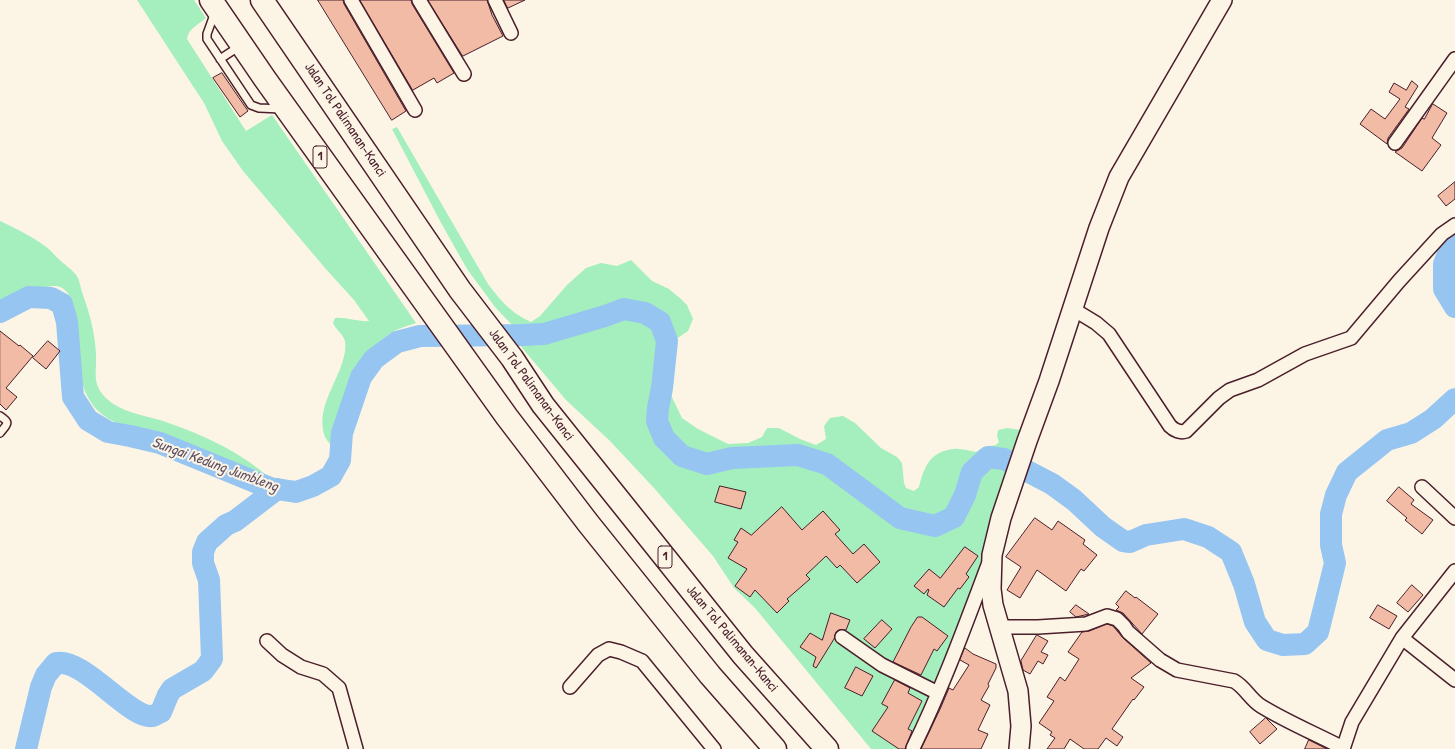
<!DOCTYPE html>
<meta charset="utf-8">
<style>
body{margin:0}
canvas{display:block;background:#fcf5e5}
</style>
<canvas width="1455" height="749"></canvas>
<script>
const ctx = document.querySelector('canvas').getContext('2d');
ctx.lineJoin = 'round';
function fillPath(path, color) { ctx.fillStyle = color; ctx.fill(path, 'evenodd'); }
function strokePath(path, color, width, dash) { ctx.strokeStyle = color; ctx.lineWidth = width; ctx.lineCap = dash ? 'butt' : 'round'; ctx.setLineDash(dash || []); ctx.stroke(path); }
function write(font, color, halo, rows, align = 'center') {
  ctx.font = font + ' "Patrick Hand",sans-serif'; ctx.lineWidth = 4; ctx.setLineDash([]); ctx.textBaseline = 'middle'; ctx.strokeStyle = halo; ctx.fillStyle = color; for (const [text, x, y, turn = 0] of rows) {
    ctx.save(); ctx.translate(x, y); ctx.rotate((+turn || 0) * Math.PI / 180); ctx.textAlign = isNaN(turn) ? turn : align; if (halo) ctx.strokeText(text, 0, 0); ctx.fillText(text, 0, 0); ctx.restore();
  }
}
fillPath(new Path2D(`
 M137 0H194L206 18C199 24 188 29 187 39L246 131 272 115 416 323C407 326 396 329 388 335 353 360 339 408 334 449 331 445 327 441 325 437 315 410 336 385 343 360 345 354 346 347 345 341 343 334 336 330 333 323L335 318C346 317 358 322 369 321L354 300 325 268 243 171 222 141 204 103Z
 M397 127 488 284C502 302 510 312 531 322L540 316 567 285 586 268 601 263 617 266 631 260 652 281 669 289 681 299 687 305 693 319 688 331 673 341 665 318 647 308 624 303 603 311 543 328 522 330 513 326 495 307 467 269 440 221 392 129Z
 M0 221C15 228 37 239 50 250 54 254 58 259 63 263 68 267 75 272 78 278 80 283 81 290 83 295 90 314 95 334 96 354 97 373 91 384 107 399 121 412 142 415 160 420 198 433 234 448 265 474 237 464 210 453 182 444 173 440 163 436 154 433 136 427 118 427 103 415 91 406 85 394 81 379 76 359 85 284 53 286 35 287 16 300 0 307Z
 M625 315 643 319 655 326 661 342 657 387 652 407V422L659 441 679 461 707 469 732 463 797 461 824 469 898 523 936 532 958 521 970 498 977 475 990 463 1003 465 1008 470 978 585 907 749H871L755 608 734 588 713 556 654 488 610 441 566 400 518 343 522 341 545 339 607 322Z
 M668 389 682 418 698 429 728 444 748 443 762 437 767 428H779L800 439 816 445 826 439 824 426 830 418 843 416 855 423 881 448 897 457 902 463 904 483 906 488 914 491 919 487C924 467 930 451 954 449 961 448 969 451 976 452L984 447 996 445 999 442 997 436 998 430 1007 428 1028 431 1013 455 987 451 967 469 959 493 950 513 935 520 902 513 829 459 799 449 731 452 707 458 685 451 669 435 663 420V409Z`), '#a5efbe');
strokePath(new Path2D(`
 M1455 239 1453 241 1444 264V289L1455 307
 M0 312 29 297 51 298 62 304 67 322 73 397 88 420 108 432 130 436 160 443 270 488 296 492 313 486 331 476 340 460 342 433 361 377 374 359 397 342 420 336 522 335 544 334 605 316 624 309 645 313 660 322 667 341 662 388 658 408 657 421 664 438 682 456 707 464 732 458 798 455 827 464 900 518 935 526 954 517 965 495 972 472 988 457 1004 459 1052 484 1074 500 1103 527 1123 541 1130 542 1146 535 1184 529 1208 537 1231 552 1244 584 1255 622 1267 640 1283 645 1305 644 1318 632 1325 604 1335 563 1331 545V514L1336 495 1347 472 1387 440 1411 433 1433 419 1455 399
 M26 749 41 687 46 675 56 663C85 658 130 720 153 716 155 715 159 713 161 712L168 695 172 689 203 671 212 659 209 580 203 563V552L207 542 226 525 235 521 277 489`), '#96c5f1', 22);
const building = new Path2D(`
 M318 0H343L344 4 406 111 392 120Z
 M360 0H411L412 4 454 73 437 83 434 78 413 90Z
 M428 0H487L492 15 503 36 463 56Z
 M504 0H525L508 8Z
 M222 73 248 111 240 117 213 78Z
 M1412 81 1418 86 1405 107 1409 109 1388 138 1387 144 1360 124 1371 109 1385 119 1400 99 1389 92 1394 83 1406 90Z
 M1433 104 1447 113 1432 138 1441 145 1422 171 1395 152 1402 148 1422 118 1424 119Z
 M1455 182V199L1446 206 1438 196Z
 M0 331 19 346 20 345 33 356 6 388 17 397 6 410 0 404Z
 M48 341 60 351 46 369 33 358Z
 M720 486 746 492 741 509 715 502Z
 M1399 487 1414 500 1411 504 1433 520 1422 534 1405 520 1407 518 1387 501Z
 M782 507 802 530 823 511 840 530 835 534 853 554 864 544 880 562 857 583 840 565 837 568 826 556 806 575 810 579 787 599 789 601 777 613 755 590 750 597 735 586 747 569 728 558 738 542 734 540 741 528 751 535Z
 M1035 518 1052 530 1058 521 1085 540 1083 544 1097 555 1084 571 1081 569 1066 591 1037 570 1020 598 1007 590 1021 567 1006 557Z
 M965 547 978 556 966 574 969 577 960 589 958 588 944 607 927 595 929 590 928 589 924 594 914 586 929 569 940 578Z
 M1412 585 1423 595 1408 612 1397 603Z
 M1126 591 1135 598 1136 597 1158 614 1142 634 1123 613 1116 610 1119 607 1116 604Z
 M1076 605 1089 614 1076 617 1070 612Z
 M1378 605 1397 616 1389 629 1370 618Z
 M831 613 850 620 846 630H839L836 632 834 639 816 668 813 666 816 657 800 647 810 633 822 640Z
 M918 617H922L948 636 937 651 934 649 921 675 893 662 911 627Z
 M882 620 892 629 875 648 864 639Z
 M1107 624 1113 626 1123 638 1151 663 1131 678 1144 687 1134 700 1133 699 1112 729 1123 737 1117 746 1106 738 1098 749H1084L1070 739 1064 749H1047L1055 738 1050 735 1052 732 1039 723 1054 701 1047 697 1060 677 1065 681 1079 659 1068 652 1082 632 1089 631Z
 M1037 635 1048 641 1041 652 1048 655 1043 664 1038 661 1030 674 1023 670 1021 661Z
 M965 648 973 654 996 664V668L988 684 989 686 981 700 990 705 978 730 988 734 981 749H921L941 707 949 688 953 690 969 665 960 660Z
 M856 667 873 676 862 696 845 688Z
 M895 680 910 688 908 693 922 701 908 729 912 731 905 749H899L872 731 888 707 882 704Z
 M1266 718 1277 729 1260 744 1250 732Z
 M1309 740 1327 749H1305Z`);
fillPath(building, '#f2bba6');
strokePath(building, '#4a1f2b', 1);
const lane = new Path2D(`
 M215 12 207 34V39L251 105 259 108 282 109
 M220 59 240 46
 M0 416C11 423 7 424 0 433`);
const street = new Path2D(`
 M351 0 415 110
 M419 0 464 74
 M495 0 511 33
 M1395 143 1455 59
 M1073 309 1096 323 1109 334 1170 426C1174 430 1180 433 1186 431L1219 398 1230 390 1258 380 1305 354 1351 338 1399 281 1442 234 1455 225
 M1422 487 1455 518
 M1000 627H1038L1086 624 1107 616 1117 619 1124 626 1128 632 1160 660 1177 670 1234 681C1245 687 1250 699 1261 706 1287 722 1316 734 1343 748
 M842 637 882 665 938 693
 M1402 638 1455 680
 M267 641 282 655 301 667 323 674 339 688 356 749
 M570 687 598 655 609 649 621 652 642 661 714 749
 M913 748C942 689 965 626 988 565
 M1343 749 1352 722 1402 638 1455 571`);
const secondary = new Path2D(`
 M1019 749 1021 726 1018 691 993 605 991 589 992 555 1001 518 1027 441 1049 381 1099 228 1119 177 1222 0`);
const highway = new Path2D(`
 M211 0 265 79 507 417 588 523 710 675 775 749
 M262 0 460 290 512 358 543 405 743 655 827 749`);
strokePath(lane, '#4a1f2b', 10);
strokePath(street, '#4a1f2b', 16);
strokePath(secondary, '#4a1f2b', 22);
strokePath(highway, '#4a1f2b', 25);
strokePath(lane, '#fcf5e5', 7);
strokePath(street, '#fcf5e5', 13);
strokePath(secondary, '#fcf5e5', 19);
strokePath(highway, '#fcf5e5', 22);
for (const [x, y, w] of [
 [320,157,14],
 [665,557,14]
]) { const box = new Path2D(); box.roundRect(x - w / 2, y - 11, w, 22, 3); ctx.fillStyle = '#fcf5e5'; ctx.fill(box); strokePath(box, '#4a1f2b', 1); }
write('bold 13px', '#4a1f2b', null, [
 ["1",320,157],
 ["1",665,557]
]);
write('14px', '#4a1f2b', '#fcf5e5', [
 ["Jalan Tol Palimanan–Kanci",345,120,56],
 ["Jalan Tol Palimanan–Kanci",531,385,54],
 ["Jalan Tol Palimanan–Kanci",732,639,50]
]);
write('italic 15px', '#615166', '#fcf5e5', [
 ["Sungai Kedung Jumbleng",215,465,20]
]);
</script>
